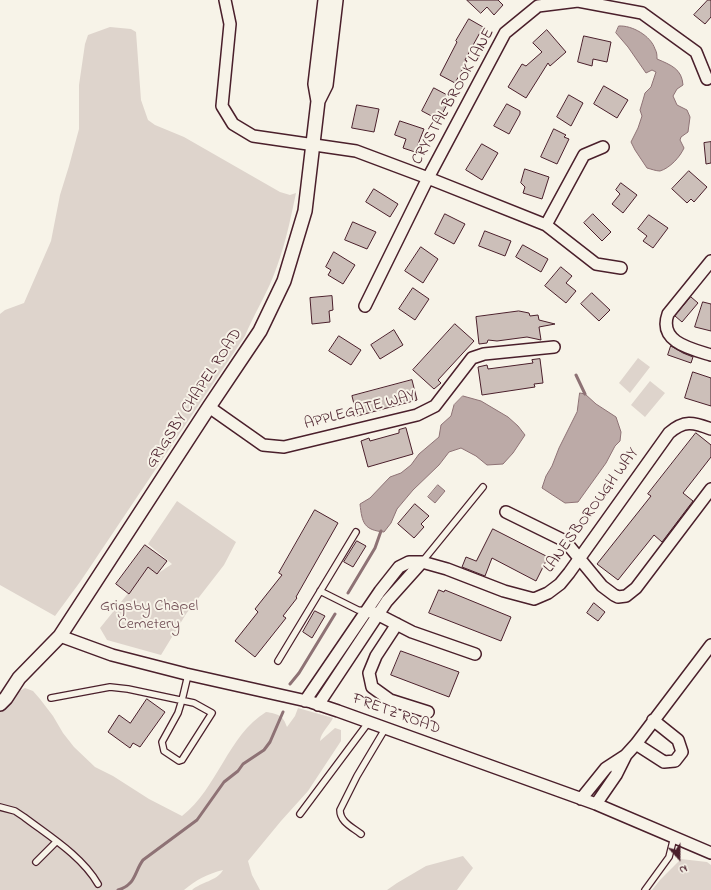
<!DOCTYPE html>
<style>
body{margin:0}
#map{position:relative;width:711px;height:890px;overflow:hidden;background:#f7f3e8;font-family:"Indie Flower",sans-serif}
canvas{display:block}
.north{position:absolute;left:659px;top:838px;width:40px;height:40px;-webkit-text-stroke:3px #f7f3e8;paint-order:stroke;rotate:159deg;font-size:11px;font-weight:700;line-height:16px;text-align:center;color:#4a1f2b}
.north::after{content:'';display:block;margin:auto;width:14px;height:18px;background:#4a1f2b;clip-path:polygon(50% 0,100% 100%,50% 72%,0 100%)}
</style>
<div id="map">
<canvas width="711" height="890"></canvas>
<div class="north">N</div>
</div>
<script>
const ctx = document.querySelector('canvas').getContext('2d');
ctx.lineJoin = 'round';
function fillPath(path, color) { ctx.fillStyle = color; ctx.fill(path, 'evenodd'); }
function strokePath(path, color, width, dash) { ctx.strokeStyle = color; ctx.lineWidth = width; ctx.lineCap = dash ? 'butt' : 'round'; ctx.setLineDash(dash || []); ctx.stroke(path); }
function write(font, color, halo, rows, align = 'center') {
  ctx.font = font + ' "Indie Flower",sans-serif'; ctx.lineWidth = 4; ctx.setLineDash([]); ctx.textBaseline = 'middle'; ctx.strokeStyle = halo; ctx.fillStyle = color; for (const [text, x, y, turn = 0] of rows) {
    ctx.save(); ctx.translate(x, y); ctx.rotate((+turn || 0) * Math.PI / 180); ctx.textAlign = isNaN(turn) ? turn : align; if (halo) ctx.strokeText(text, 0, 0); ctx.fillText(text, 0, 0); ctx.restore();
  }
}
fillPath(new Path2D(`
 M110 27 131 29 136 32 141 100 148 120 155 125 184 137 280 192 290 195 296 193C290 222 284 250 273 277 265 297 253 316 245 336L80 582 55 616 0 585V314L5 310 24 303 51 241 60 195 69 166 79 129V85L85 44 88 35Z
 M638 358 650 367 630 393 619 383Z
 M650 381 665 393 645 417 631 405Z
 M177 501 236 542 224 565 186 614 161 655 107 640 100 628 142 576 144 564 157 574 172 564 148 544Z
 M25 688 33 691 40 699 53 716 63 733 74 747 95 767 113 776 149 799 182 816C218 788 228 735 266 712 278 714 283 715 287 727L295 716 298 708 333 718C329 726 321 732 320 741L335 728 341 730V741L308 791 281 821 248 861 252 875 260 890H192C201 882 217 881 223 870 207 874 196 880 184 890H0V710L18 692Z
 M463 856 473 868 457 890H387L397 883 426 866Z
 M681 859 707 862 711 865V890H652L660 880Z`), '#ded4cc');
const water = new Path2D(`
 M619 26C632 25 651 36 655 49 657 52 657 56 657 59 671 65 682 69 683 85L677 89 673 96 677 105 687 110 690 117 688 132 681 137 680 140 684 148C680 157 670 168 660 171 656 171 651 169 647 168L635 150 631 142 638 128 642 116 640 110 643 100 645 93 651 87 656 72 652 70 646 73 628 47 616 33Z
 M580 393 585 394 596 404 616 417 621 432 620 441 615 446 606 463 578 502 565 503 542 488 546 476 552 466 559 448 577 412Z
 M463 396 481 401 508 417 518 426 525 435 513 453 503 464 487 465 476 456 461 448 449 452 439 465 413 490 397 509 391 523 384 532C364 530 362 523 360 504L370 498 390 477 401 473 411 465 419 454 439 437 441 425 451 416 454 405Z
 M438 485 445 491 435 503 428 497Z`);
fillPath(water, '#bcaaa7');
strokePath(water, '#8e7275', 1);
strokePath(new Path2D(`
 M576 375 585 394
 M348 593 375 548 381 531
 M290 684 299 673 335 614
 M118 890C136 885 134 872 143 860L197 820 224 782 238 771 243 764 264 750 270 742 283 712`), '#8e7275', 3);
const building = new Path2D(`
 M467 0H498L503 5 494 15 487 7 481 13Z
 M708 0H711V17L705 24 694 15Z
 M469 19 483 27 465 60 467 61 455 83 440 75 457 42 456 41Z
 M547 30 566 52 550 66 548 63 526 98 508 87 522 64 526 66 542 52 533 43Z
 M584 36 611 42 607 62 593 59 592 66 578 62Z
 M604 86 628 100 617 118 594 104Z
 M434 88 451 97 439 120 422 111Z
 M569 95 583 103 571 126 557 117Z
 M507 104 520 111V114L509 134 494 126Z
 M357 105 379 109 374 132 352 128Z
 M400 121 424 129 415 152 403 148 406 139 395 135Z
 M554 129 566 135 564 137 569 139 557 164 541 157Z
 M711 142V163L706 164 704 143Z
 M482 144 498 153 482 180 466 170Z
 M525 169 549 177 542 199 523 193 525 187 521 183Z
 M689 171 707 187 694 202 691 199 687 203 672 189Z
 M621 183 637 195 623 213 612 204 620 194 616 190Z
 M374 189 398 204 390 217 366 202Z
 M445 214 465 224 454 244 435 234Z
 M593 214 611 232 602 241 584 223Z
 M649 215 668 228 653 248 643 241 647 236 638 229Z
 M353 222 376 232 367 249 345 240Z
 M485 231 511 241 505 256 479 246Z
 M523 245 548 259 541 272 516 257Z
 M421 247 438 259 423 283 405 271Z
 M334 252 355 265 343 284 328 275 331 270 326 267Z
 M561 267 572 276 566 283 576 291 566 303 545 286Z
 M413 288 429 299 415 320 399 309Z
 M592 293 610 310 599 321 581 304Z
 M332 296 333 310 329 311 330 322 312 324 310 298Z
 M691 297 698 303 682 322 675 316Z
 M703 302 711 304V331L695 327Z
 M519 311 529 313 530 316 538 315 539 320 555 324 539 327 541 340 527 337 497 341 488 340 487 343 479 344 476 317Z
 M455 324 474 341 438 380 441 383 434 389 413 370Z
 M394 330 403 345 380 359 371 345Z
 M339 336 361 350 351 365 329 351Z
 M671 346 683 353 693 357 691 363 668 355Z
 M540 359 543 383 534 384 535 387 482 395 478 367 487 365 488 369 533 363 532 360Z
 M693 372 711 378V406L685 398Z
 M412 380 417 400 357 416 352 396Z
 M406 428 413 454 368 467 361 441 369 438 370 441 399 433V430Z
 M696 433 711 445V457L683 493 693 501 662 542 654 535 618 580 597 564 651 496 648 494Z
 M415 504 429 516 421 524 424 527 414 538 398 524Z
 M315 510 338 523 296 597 297 598 283 616 286 618 255 657 235 641 258 612 255 609 282 575 279 573Z
 M493 529 548 557 536 581 492 558 485 576 462 567 466 557 476 561Z
 M357 541 366 546 353 567 344 562Z
 M145 545 167 561 157 574 148 567 129 594 116 584Z
 M439 590 444 592 445 590 511 617 501 641 429 613Z
 M594 603 605 612 598 621 587 613Z
 M315 611 325 616 312 638 303 632Z
 M401 651 459 672 449 697 391 675Z
 M147 699 165 712 140 747 133 743 130 748 108 732 119 715 130 723Z`);
fillPath(building, '#ccbfb9');
strokePath(building, '#4a1f2b', 1);
const service = new Path2D(`
 M422 562 483 487
 M320 591 358 610 366 611
 M278 661 356 532
 M51 698 110 687 128 689 194 703 212 713 182 760 179 761 164 751 162 742 178 713 182 700 188 675
 M0 807 15 811 24 817C49 836 82 856 98 884
 M300 814 368 723
 M361 834C352 827 340 822 340 810L357 776 385 729
 M36 862 56 842
 M645 890 669 857 674 837`);
const minor = new Path2D(`
 M225 0 230 24 222 106 233 124 253 136 356 151 428 178 546 225 596 264 621 268
 M546 225 584 155 603 147
 M711 261 668 314C658 342 691 349 711 355
 M365 306 428 178 505 33 538 6 578 1 642 13 696 52 707 79
 M209 407 263 445 284 447 417 415 435 406 472 358 484 354 554 347
 M506 512 565 541 602 586 614 595 618 597 626 596 636 588 711 489
 M371 612 377 614 412 632 475 654
 M397 624 376 656 369 673 372 687 390 700 428 712
 M60 636 112 655 186 674 311 702 338 711 596 804 711 853
 M305 701 380 591 399 567 409 562H422L447 569 504 591 534 599 548 593 560 584 569 573 669 433C684 420 693 422 711 429
 M318 705 387 601 422 562
 M636 744 664 762 675 761 682 752 678 740 653 720
 M581 799 606 768 626 755
 M596 804 616 775 626 755 636 744 711 645`);
const tertiary = new Path2D(`
 M318 101 326 85 336 0
 M0 704 6 698 19 678 60 636 209 407 260 331 284 281 305 211 318 101 315 84 325 0`);
strokePath(service, '#4a1f2b', 8);
strokePath(minor, '#4a1f2b', 14);
strokePath(tertiary, '#4a1f2b', 16);
strokePath(service, '#f7f3e8', 5.5);
strokePath(minor, '#f7f3e8', 11);
strokePath(tertiary, '#f7f3e8', 13);
write('16px', '#4a1f2b', '#f7f3e8', [
 ["CRYSTAL BROOK LANE",454,97,-61],
 ["GRIGSBY CHAPEL ROAD",195,399,-57],
 ["APPLEGATE WAY",360,411,-15],
 ["LANESBOROUGH WAY",592,511,-54],
 ["FRETZ ROAD",396,715,20]
]);
write('16px', '#6f4c53', '#f7f3e8', [
 ["Grigsby Chapel",149,607],
 ["Cemetery",149,625]
]);
</script>
